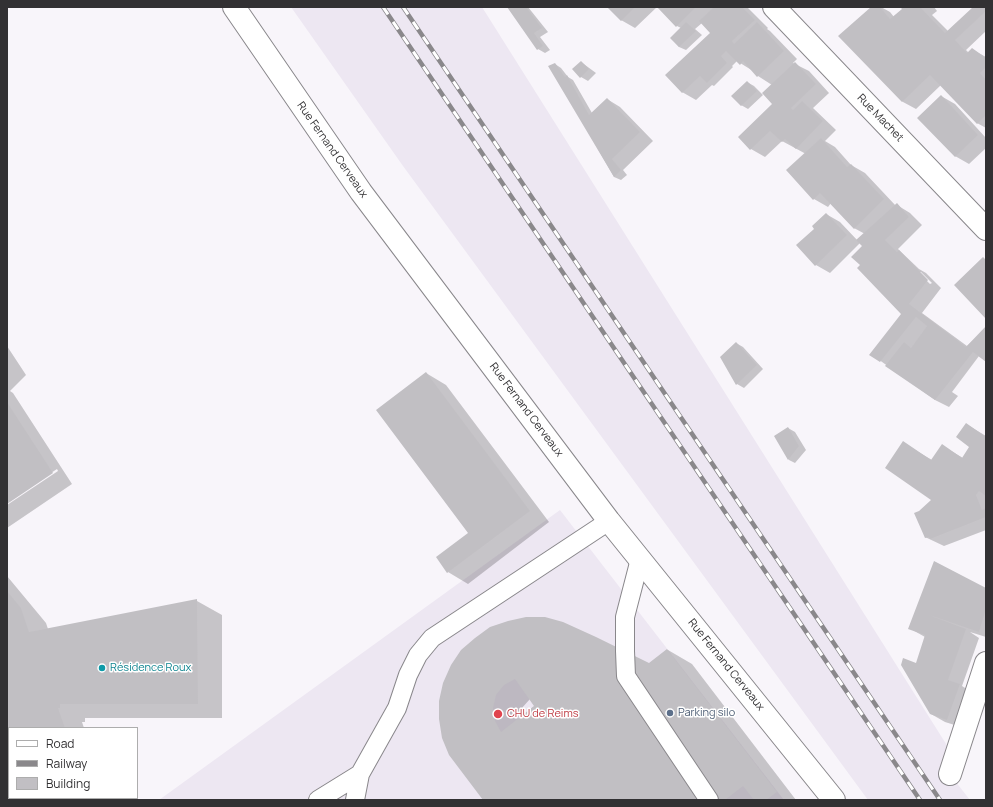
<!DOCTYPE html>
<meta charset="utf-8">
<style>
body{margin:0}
#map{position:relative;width:993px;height:807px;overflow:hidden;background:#f8f5fa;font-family:Manrope,sans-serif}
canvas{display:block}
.frame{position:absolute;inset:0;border:8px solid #323133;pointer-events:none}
.legend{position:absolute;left:8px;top:727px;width:130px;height:72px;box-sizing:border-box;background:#fff;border:1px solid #adadad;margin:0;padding:5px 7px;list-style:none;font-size:12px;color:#323133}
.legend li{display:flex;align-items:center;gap:8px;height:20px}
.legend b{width:20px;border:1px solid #adadad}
</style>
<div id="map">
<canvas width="993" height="807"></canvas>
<div class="frame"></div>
<ul class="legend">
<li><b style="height:5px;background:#fff"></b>Road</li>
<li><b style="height:5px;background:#8a888b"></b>Railway</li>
<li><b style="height:11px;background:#c1bfc3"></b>Building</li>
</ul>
</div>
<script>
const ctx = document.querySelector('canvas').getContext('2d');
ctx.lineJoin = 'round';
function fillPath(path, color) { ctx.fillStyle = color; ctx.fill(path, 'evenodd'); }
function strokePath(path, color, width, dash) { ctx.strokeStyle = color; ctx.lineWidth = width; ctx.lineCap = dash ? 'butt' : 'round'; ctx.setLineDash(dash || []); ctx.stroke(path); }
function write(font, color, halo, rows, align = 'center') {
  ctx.font = font + ' Manrope,sans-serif'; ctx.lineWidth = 3; ctx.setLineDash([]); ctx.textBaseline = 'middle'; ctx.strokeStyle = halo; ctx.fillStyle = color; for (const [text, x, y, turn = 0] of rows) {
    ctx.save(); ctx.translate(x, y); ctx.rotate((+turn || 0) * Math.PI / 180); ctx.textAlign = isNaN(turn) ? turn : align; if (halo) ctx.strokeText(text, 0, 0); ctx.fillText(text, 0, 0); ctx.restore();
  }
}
fillPath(new Path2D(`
 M291 7H482L948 747 941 763 970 800H868L403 166Z
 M560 510 784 800H159Z`), '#ede7f2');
fillPath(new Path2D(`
 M508 7H528L548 32 540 37 550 50 545 53 538 49Z
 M608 7H657L635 28 621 20Z
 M659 7H747L768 28 767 29 770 31 797 59 793 63 809 71 829 93 813 108 836 130 825 141 835 147 851 165 865 173 896 206 897 205 910 213 922 225 898 249 919 269 926 273 941 288 922 313 967 346 986 328V361L979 356 952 392 958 396 949 407 935 400 871 354 902 314 861 266 863 246 860 243 830 273 816 265 797 245 815 229 826 214 840 222 858 241 865 234 854 228 831 203 828 207 814 199 806 154 782 141 765 157 751 149 739 137 774 104 772 85 758 76 753 71 737 61 732 66 733 67 714 86 712 85 696 100 682 92 712 33 702 23 695 29 702 35 686 50 679 47 671 38 681 28 677 26ZM918 272H921L932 283 930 284Z
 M873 7H881L890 12 894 17 903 9 901 7H934L937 11 932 15 948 31 974 7H986V31L966 50 969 53 973 50 986 57V128L977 123 941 85 916 109 903 102 840 37Z
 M581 62 596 73 588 81 581 77Z
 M555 64 561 68 568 77 573 80 592 113 607 99 620 107 653 141 623 170 627 175 621 180 614 177 583 123Z
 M747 82 754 86 763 95 748 109 741 105Z
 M941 96 955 104 986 138V148L969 164 955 156Z
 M736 343 743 347 763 369 744 388 737 384 721 357Z
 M7 346 26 375 10 391 13 393 72 484 7 528V505L58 471 57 469 7 502Z
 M426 373 446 385 549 522 468 584 448 572 469 533Z
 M966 424 986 436V530L944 546 925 537 920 512 933 500 903 443 932 460 943 446 963 458 971 446Z
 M788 428 795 432 806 450 795 463 789 460 775 436Z
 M935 562 986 589V637L970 632 979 638 962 686 973 693 961 727 945 722 931 714 917 664 925 637 909 628Z
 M7 576 46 623 48 629 197 601 222 615V718H85V722H82L84 728H9V798H45L44 800H7Z
 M668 650 692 664 796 800H484L444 683 649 664ZM530 699 535 706 518 719 521 709Z`), '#0003');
fillPath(new Path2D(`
 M507 7H526L542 28 534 33 543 46 537 50Z
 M607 7H635L621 21Z
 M657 7H696L676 27Z
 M714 7H742L755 20 732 41 734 44 757 22 784 51 757 77 743 61 740 65 726 51 721 56 727 63 707 83 700 76 682 93 665 75 710 33 699 21Z
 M871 7H880L890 19 902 9 900 7H920L945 33 973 7H986V13L985 12 955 40 967 53 972 48 986 58V67L980 73 986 80V115L977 124 930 75 902 102 838 36Z
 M686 22 696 31 679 47 670 38Z
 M581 61 589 69 580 78 572 69Z
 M795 62 816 84 791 108 793 110 802 101 823 121 796 149 785 139 782 142 770 131 750 150 738 137 772 104 762 93Z
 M555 63 565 77 567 75 589 115 607 98 640 132 612 159 621 170 614 177 548 66Z
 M747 81 757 91 741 106 731 96Z
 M941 95 978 135 955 157 917 118Z
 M821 138 847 167 851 164 884 199 854 229 820 193 813 200 786 170Z
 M897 203 909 217 885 240 897 252 899 250 928 280 909 304 966 347 986 326V362L973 352 935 400 885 366 904 342 911 348 927 326 916 317 880 362 869 355 901 314 857 268 860 265 851 257 862 246 856 240Z
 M826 213 847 235 815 266 796 245 814 229 812 226Z
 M983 257 986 260V319L954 285Z
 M736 342 757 365 736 385 720 357Z
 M426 372 530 511 447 573 436 557 468 533 376 410Z
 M7 402 53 473 7 504Z
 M966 423 986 437V496L979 491 976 495 982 510 986 508V517L930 539 929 537 925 538 914 513 919 511 931 500 885 468 903 441 931 460 942 444 962 458 969 447 956 437Z
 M788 427 799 446 788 460 774 436Z
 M934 561 986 588V609L979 632 929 615 966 629 948 680 960 684 947 720 930 714 901 665 903 658 916 663 925 635 908 629Z
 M7 591 21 608 29 632 197 599 198 704H60V708H58L65 728H9V798H15V800H7Z
 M526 617H545L563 622 596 637 649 663 667 649 777 792 766 800H754L743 786 725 800H483L449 755 442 738 439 719V701L443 683 451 665 461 650 475 638 490 627 508 621ZM515 679 534 706 501 732 495 721 493 708 496 695 504 685Z`), '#c1bfc3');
const service = new Path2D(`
 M640 559 625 617V651L626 676 709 800
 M318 800 360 774 397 708 408 675 418 655 432 638 609 521
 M355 800 360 774`);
const minor = new Path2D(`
 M234 7 361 192 609 521 834 800
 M774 7 986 229
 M950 774 986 663`);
strokePath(service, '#89878b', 20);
strokePath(minor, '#89878b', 24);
strokePath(service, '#fff', 18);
strokePath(minor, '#fff', 22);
const rail = new Path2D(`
 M383 7 920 800
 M403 7 940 800`);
strokePath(rail, '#8a888b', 4.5);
strokePath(rail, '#fff', 3, [9]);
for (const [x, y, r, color] of [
 [102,668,4,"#0f9aa8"],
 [670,713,4,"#5c6f8a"],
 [498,714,5,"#e0444e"]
]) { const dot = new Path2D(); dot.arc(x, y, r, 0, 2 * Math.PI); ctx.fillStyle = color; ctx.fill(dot); strokePath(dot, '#fff', 1.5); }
write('11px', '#323133', '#fff', [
 ["Rue Machet",880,118,46],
 ["Rue Fernand Cerveaux",332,150,55],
 ["Rue Fernand Cerveaux",526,410,53],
 ["Rue Fernand Cerveaux",726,665,51]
]);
write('11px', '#0d838f', '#fff', [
 ["Résidence Roux",110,668]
], 'left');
write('11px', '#4e5e75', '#fff', [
 ["Parking silo",678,713]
], 'left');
write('11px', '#be3a42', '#fff', [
 ["CHU de Reims",507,714]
], 'left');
</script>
